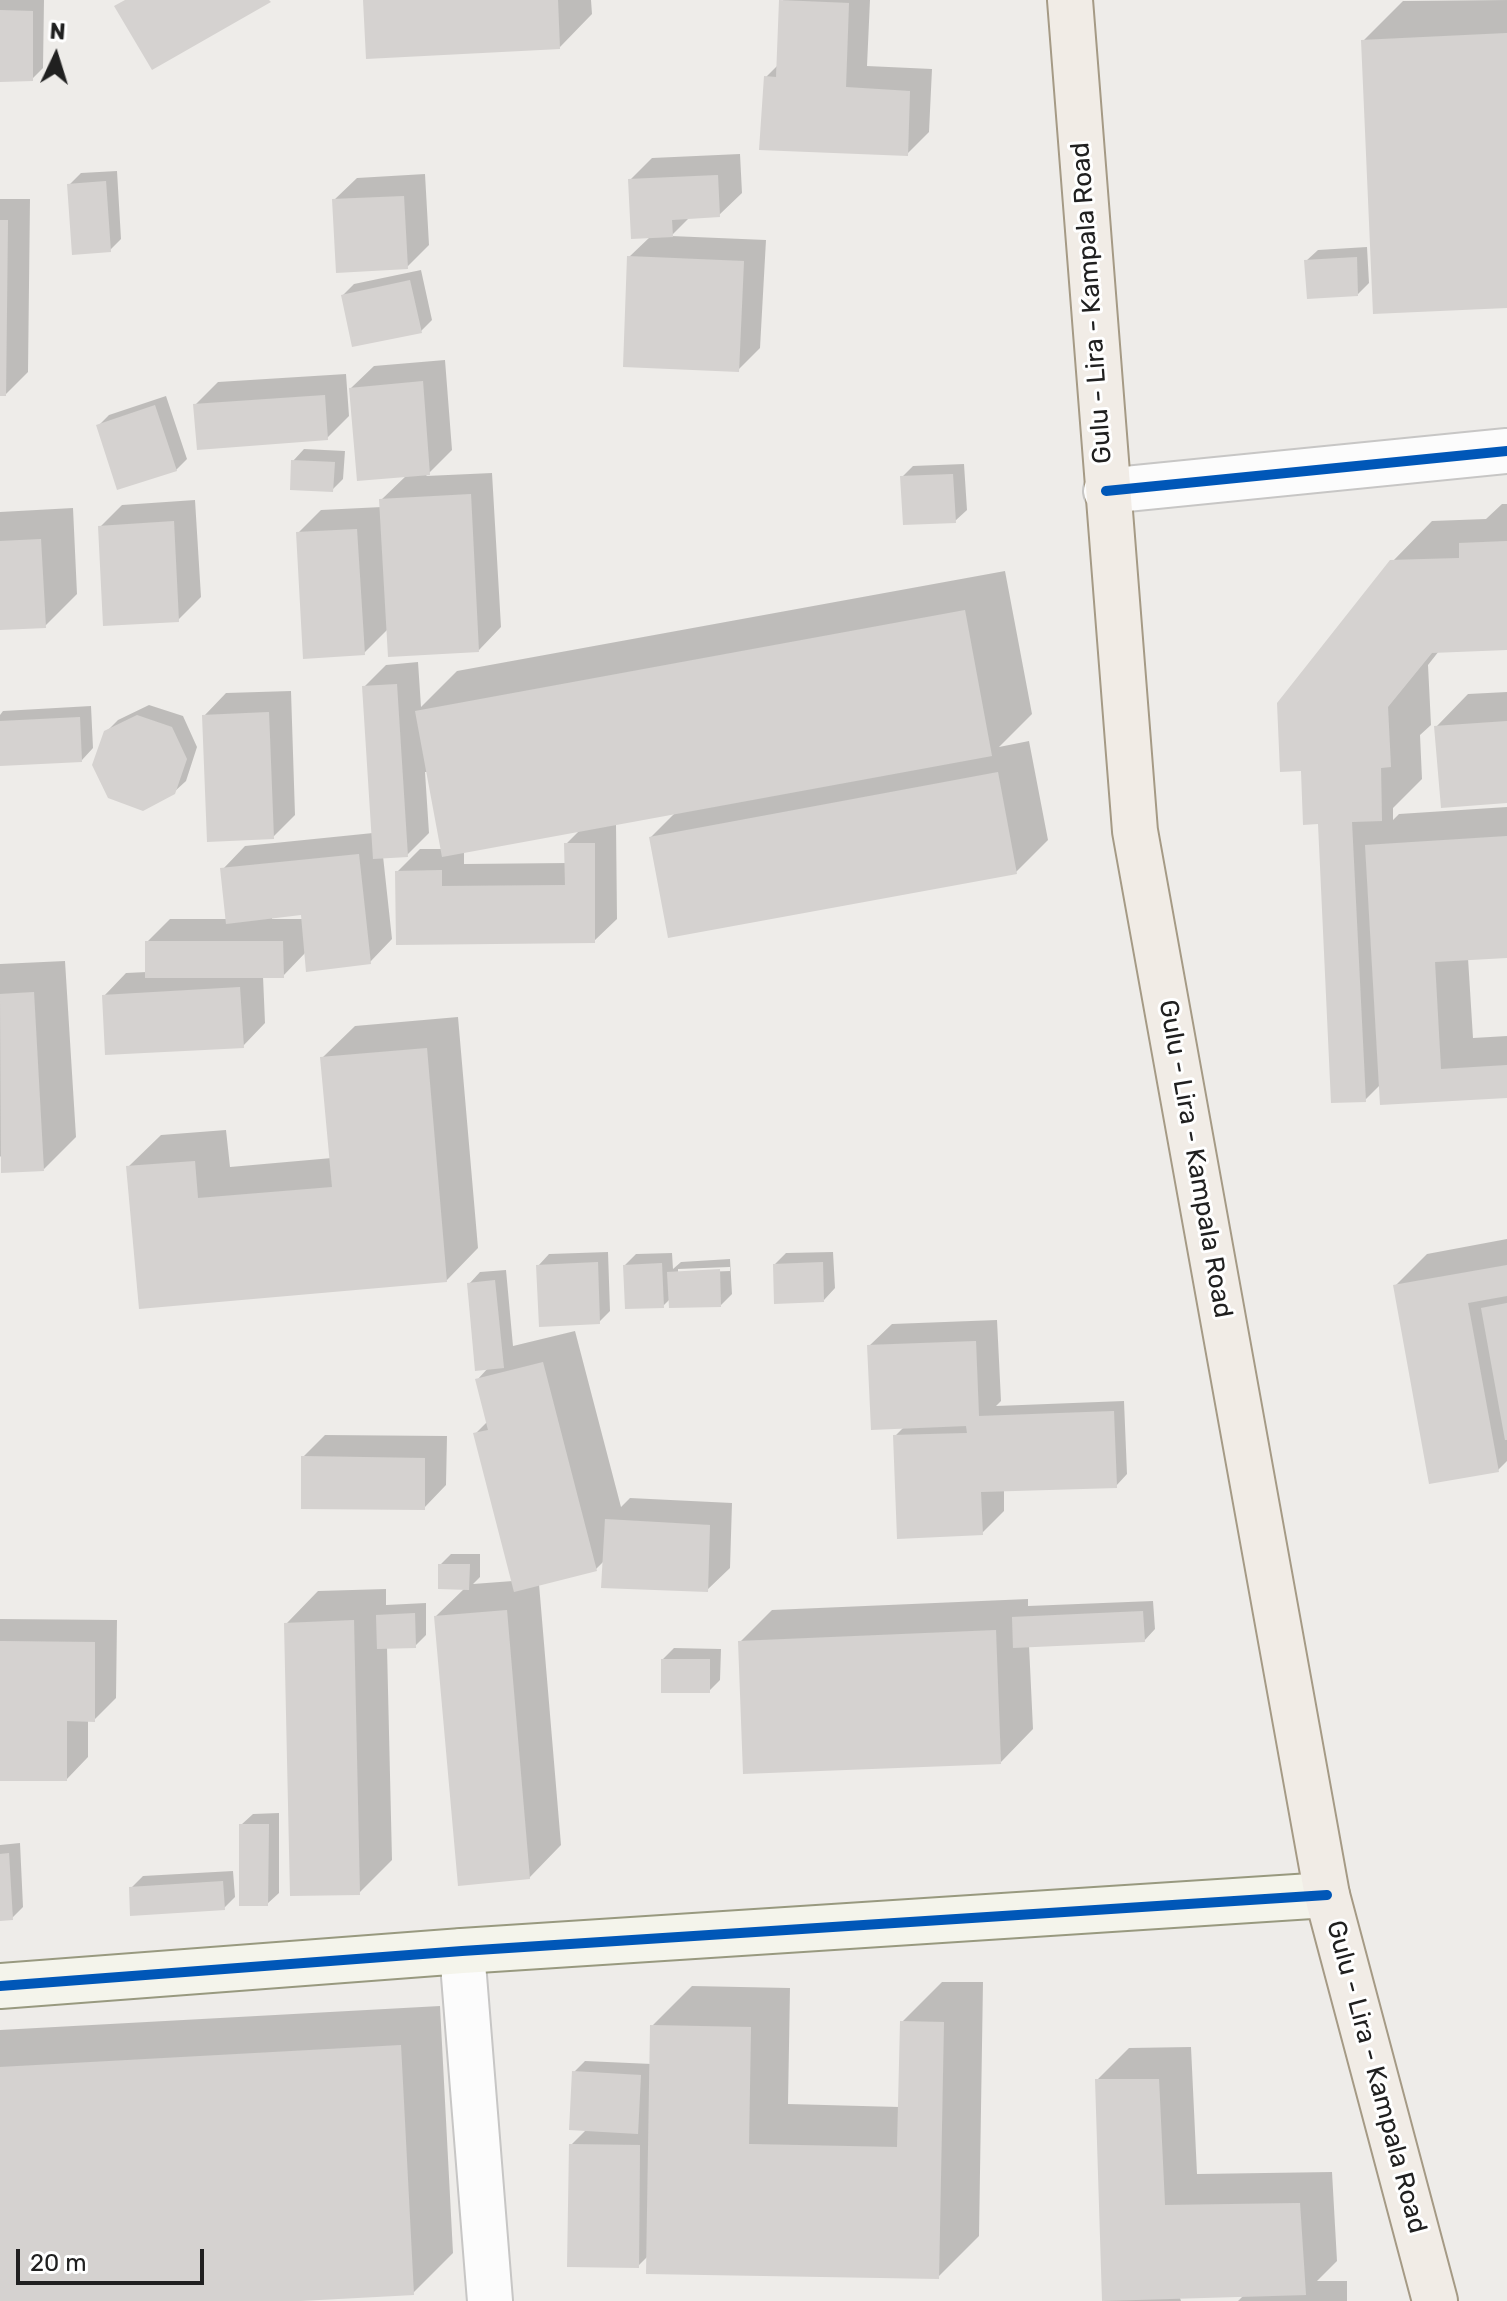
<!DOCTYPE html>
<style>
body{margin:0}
#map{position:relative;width:1507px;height:2301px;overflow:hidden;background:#eeece9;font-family:Rubik,sans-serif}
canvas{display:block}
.north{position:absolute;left:16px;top:16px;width:80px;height:80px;-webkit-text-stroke:6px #fff;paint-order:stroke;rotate:4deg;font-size:22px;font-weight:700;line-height:32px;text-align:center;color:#202020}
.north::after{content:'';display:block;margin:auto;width:28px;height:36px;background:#202020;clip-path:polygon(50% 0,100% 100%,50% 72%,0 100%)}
.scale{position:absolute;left:16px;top:2249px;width:188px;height:36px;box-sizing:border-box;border:4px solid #202020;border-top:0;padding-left:10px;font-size:24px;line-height:28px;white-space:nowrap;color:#202020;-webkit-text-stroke:6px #fff;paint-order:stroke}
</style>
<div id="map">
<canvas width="1507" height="2301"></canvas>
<div class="north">N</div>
<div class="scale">20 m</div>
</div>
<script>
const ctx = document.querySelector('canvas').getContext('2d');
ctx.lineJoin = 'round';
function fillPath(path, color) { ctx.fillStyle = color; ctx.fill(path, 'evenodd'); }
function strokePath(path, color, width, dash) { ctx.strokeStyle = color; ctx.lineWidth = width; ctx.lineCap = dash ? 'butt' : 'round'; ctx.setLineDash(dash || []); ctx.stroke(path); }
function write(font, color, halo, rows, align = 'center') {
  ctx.font = font + ' Rubik,sans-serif'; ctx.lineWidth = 6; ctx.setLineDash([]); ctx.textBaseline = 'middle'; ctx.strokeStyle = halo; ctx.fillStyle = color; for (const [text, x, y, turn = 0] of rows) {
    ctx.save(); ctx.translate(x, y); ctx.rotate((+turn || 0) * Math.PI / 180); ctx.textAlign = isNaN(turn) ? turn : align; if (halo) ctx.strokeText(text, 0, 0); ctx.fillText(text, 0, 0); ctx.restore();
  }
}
fillPath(new Path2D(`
 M0 0H44L43 68 32 79 0 80Z
 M365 0H591L592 14 560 47Z
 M783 0H870L867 66 932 69 929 132 907 154 766 77 779 64Z
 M1507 0V306L1363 41 1403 1Z
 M740 154 742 193 719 215 690 217 671 236 766 240 760 348 738 370 629 257 651 236 630 180 652 158Z
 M117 171 121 239 110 250 69 185 81 173Z
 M425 174 429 245 407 267 334 200 357 178Z
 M0 199H30L28 372 6 394H0Z
 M1367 247 1369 283 1358 294 1306 261 1318 250Z
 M421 270 432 320 421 331 343 295 354 284Z
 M445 360 452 450 426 476 492 473 501 627 479 650 388 629 364 653 298 533 321 510 382 507 381 500 407 475 351 388 374 366Z
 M346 374 349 416 327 438 195 405 218 382Z
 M166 396 187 459 176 470 98 426 109 415Z
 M304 449 345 451 343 479 332 490 293 461Z
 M964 464 967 510 955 521 902 477 913 466Z
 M195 500 201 597 178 620 100 527 122 505Z
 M1502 504H1507V648L1439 651 1428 665 1431 725 1420 735 1422 779 1393 808V820L1399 814 1507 807V956L1468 958 1473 1038 1507 1036V1096L1381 1084 1365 1100 1320 822 1392 562 1432 521 1486 519Z
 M73 508 77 594 45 626 0 628V512Z
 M1005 571 1032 714 999 747 1029 741 1048 840 1016 872 651 837 675 813 616 823 617 919 594 941 397 872 420 849H442L428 772H425L429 833 407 855 383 856 392 939 370 962 306 952 283 976H263L265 1023 243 1046 104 996 126 973 147 972V942L170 919H228L223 869 245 846 373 833 364 687 386 665 418 662 421 707 457 671ZM580 830 566 844 567 863 464 864V851ZM303 913V919H272V916Z
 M291 691 295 815 273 837 204 716 226 693Z
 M1507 692V801L1436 727 1468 694Z
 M149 705 183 716 197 747 186 781 174 792 106 732 118 720Z
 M91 706 93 748 82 760 0 764V715L3 711Z
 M65 961 76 1137 44 1169 2 1155 0 1157V964Z
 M458 1017 478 1248 446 1281 141 1307 128 1167 161 1135 226 1130 230 1167 332 1158 322 1058 355 1026Z
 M1507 1239V1461L1498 1470 1395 1286 1427 1254Z
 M608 1252 610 1311 599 1322 538 1266 549 1254Z
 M833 1252 835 1288 824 1300 775 1264 786 1253Z
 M672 1253 673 1269 681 1262 730 1259 732 1294 721 1305 671 1298 663 1306 625 1265 636 1254ZM730 1267V1271L678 1273V1269Z
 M506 1270 513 1346 575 1331 621 1507 630 1498 732 1503 730 1568 707 1590 605 1560 596 1569 539 1584 561 1845 529 1878 436 1616 465 1588 440 1565 451 1554H480V1577L473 1584 513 1581 475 1434 488 1421 477 1380 489 1367 469 1284 480 1272Z
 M997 1320 1001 1401 996 1406 1124 1401 1127 1474 1116 1486 1004 1490V1511L982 1533 895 1436 904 1427 869 1346 892 1324Z
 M325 1435 447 1436 446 1485 424 1508 303 1457Z
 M386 1589V1605L426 1603V1635L415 1646 387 1647 392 1860 359 1893 286 1624 318 1591Z
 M1028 1599V1606L1153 1601 1155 1629 1144 1641 1029 1645 1033 1729 1001 1762 740 1642 772 1610Z
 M0 1619 117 1620 116 1698 94 1720H88V1757L66 1780 0 1779Z
 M674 1648 721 1649 720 1680 709 1691 663 1659Z
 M279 1813V1893L267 1904 241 1825 253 1814Z
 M20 1843 23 1907 12 1918 0 1919V1845Z
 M233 1871 235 1897 224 1908 131 1888 143 1876Z
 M942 1982H983L979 2236 938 2277 648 2256 638 2266 571 2145 587 2129 574 2072 585 2061 652 2064V2026L692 1986 790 1988 788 2104 900 2107 902 2022Z
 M440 2006 453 2253 413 2293 264 2301H0V2030Z
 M1191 2047 1197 2174 1332 2172 1337 2261 1317 2281H1347V2301H1238L1244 2295 1180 2298 1181 2301H1104L1097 2080 1129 2048Z`), '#0003');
fillPath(new Path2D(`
 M125 0H269L271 2 152 70 114 6Z
 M363 0H558L560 49 366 59Z
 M779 0 849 3 846 87 910 91 908 156 759 150 764 76 776 77Z
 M0 10 33 11V81L0 82Z
 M1507 33V308L1373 314 1361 40Z
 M718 175 720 217 672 220 673 237 631 239 628 179Z
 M106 181 111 252 72 255 67 184Z
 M404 196 408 269 336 273 332 199Z
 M0 220H8L6 396H0Z
 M627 256 744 261 739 372 623 367Z
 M1357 257 1358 296 1307 299 1304 260Z
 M410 280 422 333 352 347 341 295Z
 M423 381 430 475 357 481 349 388Z
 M325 395 328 440 197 450 193 404Z
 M155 405 177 471 117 490 96 425Z
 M291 460 335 462 333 492 290 490Z
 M953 474 956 523 903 525 900 476Z
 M471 494 479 652 388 657 379 499Z
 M174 521 179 622 103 626 98 526Z
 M357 529 365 655 303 659 296 532Z
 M41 539 46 628 0 630V541Z
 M1507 541V650L1432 653 1388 707 1391 767 1381 768 1382 821 1352 822 1366 1102 1331 1103 1318 824 1303 825 1301 771 1280 772 1277 703 1390 560 1459 558V543Z
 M965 610 992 756 442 857 415 711Z
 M397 684 408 857 373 859 362 686Z
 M269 712 274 839 207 842 202 715Z
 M137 715 172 727 187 759 175 794 143 811 108 798 92 765 104 731Z
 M80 717 82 762 0 766V721Z
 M1507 721V803L1441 808 1434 726Z
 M998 772 1017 874 668 938 649 837Z
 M1507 836V958L1435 962 1441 1069 1507 1065V1098L1380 1105 1365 845Z
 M564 843H595V943L396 945 395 871 442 870V886L565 885Z
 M359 854 371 964 306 972 301 915 226 924 220 868Z
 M145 941H283L284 978H145Z
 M240 987 244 1048 105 1055 102 995Z
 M34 992 44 1171 1 1173 0 994Z
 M427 1048 447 1282 139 1309 126 1166 195 1161 198 1198 332 1187 320 1057Z
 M598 1262 600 1324 539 1327 536 1265Z
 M823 1262 824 1302 774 1304 773 1264Z
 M662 1263 664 1308 625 1309 623 1265Z
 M1507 1265V1296L1468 1303 1499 1472 1429 1484 1393 1285Z
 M720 1269 721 1307 669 1308 667 1272Z
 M495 1280 504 1368 475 1371 467 1283Z
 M1507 1303V1440H1505L1481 1308Z
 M976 1341 979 1416 1114 1411 1117 1488 981 1492 983 1535 897 1539 893 1435 967 1433 966 1426 871 1430 867 1345Z
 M543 1362 597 1571 514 1592 473 1433 488 1430 475 1379Z
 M301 1456 425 1458V1510L301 1509Z
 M605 1519 710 1525 708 1592 601 1588Z
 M438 1564H470L469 1590 438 1589Z
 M507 1610 530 1879 458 1886 434 1616Z
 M1143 1611 1145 1642 1013 1648 1012 1617Z
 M415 1613 416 1648 377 1649 376 1615Z
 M354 1620 360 1895 290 1896 284 1623Z
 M996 1630 1001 1764 743 1774 738 1641Z
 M0 1641 95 1642V1722L67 1721V1781H0Z
 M661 1659H710V1693H661Z
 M239 1824H269L268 1906H239Z
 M9 1853 13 1920 0 1921V1854Z
 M223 1881 225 1910 130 1916 129 1887Z
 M900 2021 944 2022 939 2279 646 2274 650 2025 751 2027 749 2144 897 2147Z
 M401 2045 414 2295 301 2301H0V2067Z
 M572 2071 641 2075 638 2134 569 2130Z
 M1095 2079H1159L1165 2205 1300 2203 1306 2295 1102 2301Z
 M569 2144 640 2145 639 2268 567 2267Z`), '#d5d2d0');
const street = new Path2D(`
 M1106 491 1507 451
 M462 1951 490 2301`);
const secondary = new Path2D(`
 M0 1986 462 1951 1327 1895`);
const primary = new Path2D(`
 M1070 0 1135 831 1327 1895 1435 2301`);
strokePath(street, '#c7c6c5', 48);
strokePath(secondary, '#98997f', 48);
strokePath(primary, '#a59a85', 48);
strokePath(street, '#fcfcfc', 44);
strokePath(secondary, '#f4f4eb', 44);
strokePath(primary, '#f1ece6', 44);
strokePath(new Path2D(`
 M1106 491 1507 451
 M0 1986 462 1951 1327 1895`), '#0057b8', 10);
write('26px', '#202020', '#fff', [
 ["Gulu - Lira - Kampala Road",1092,303,-94],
 ["Gulu - Lira - Kampala Road",1195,1159,80],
 ["Gulu - Lira - Kampala Road",1376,2077,75]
]);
</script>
